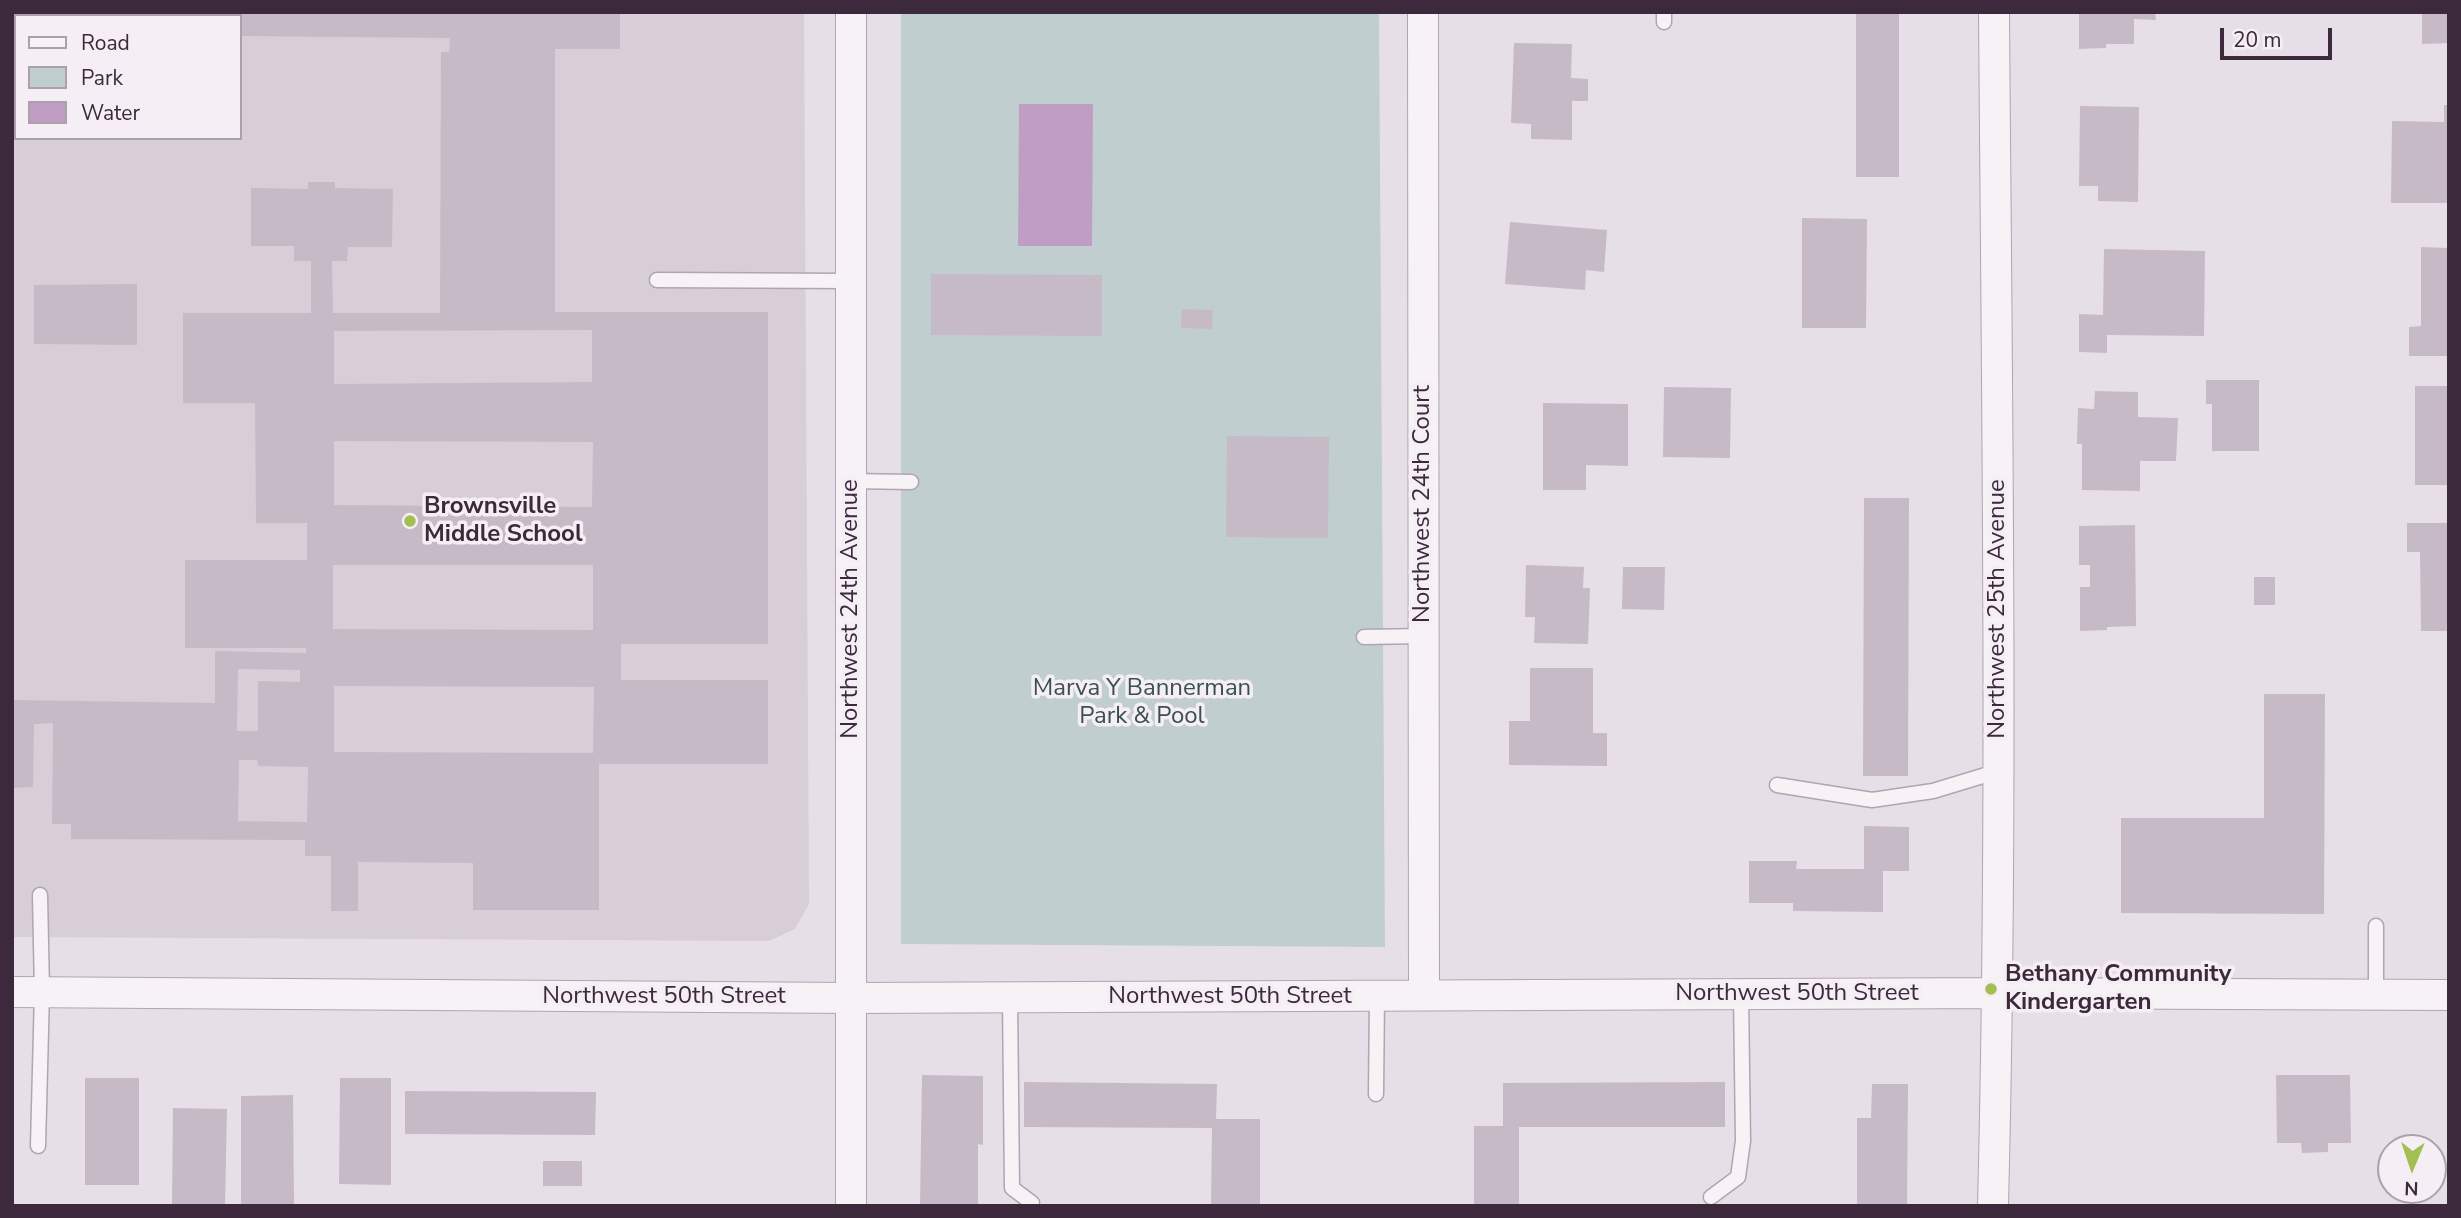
<!DOCTYPE html>
<style>
body{margin:0}
#map{position:relative;width:2461px;height:1218px;overflow:hidden;background:#e7dfe7;font-family:"Nunito Sans",sans-serif}
canvas{display:block}
.frame{position:absolute;inset:0;border:14px solid #3c2a3c;pointer-events:none}
.legend{position:absolute;left:14px;top:14px;width:228px;height:126px;box-sizing:border-box;background:#f5eff5;border:2px solid #aba0ab;margin:0;padding:9px 12px;list-style:none;font-size:21px;color:#3c2a3c}
.legend li{display:flex;align-items:center;gap:14px;height:35px}
.legend b{width:35px;border:2px solid #aba0ab}
.north{position:absolute;left:2377px;top:1134px;width:70px;height:70px;box-sizing:border-box;background:#f5eff5;border:2px solid #aba0ab;border-radius:50%;rotate:182deg;font-size:19px;font-weight:700;line-height:28px;text-align:center;color:#3c2a3c}
.north::after{content:'';display:block;margin:auto;width:24px;height:32px;background:#a3bf52;clip-path:polygon(50% 0,100% 100%,50% 72%,0 100%)}
.scale{position:absolute;left:2220px;top:28px;width:112px;height:32px;box-sizing:border-box;border:4px solid #3c2a3c;border-top:0;padding-left:9px;font-size:21px;line-height:24px;white-space:nowrap;color:#3c2a3c;-webkit-text-stroke:5px #f5eff5;paint-order:stroke}
</style>
<div id="map">
<canvas width="2461" height="1218"></canvas>
<div class="frame"></div>
<ul class="legend">
<li><b style="height:9px;background:#f6f2f5"></b>Road</li>
<li><b style="height:19px;background:#c1ced0"></b>Park</li>
<li><b style="height:19px;background:#c09ec3"></b>Water</li>
</ul>
<div class="north">N</div>
<div class="scale">20 m</div>
</div>
<script>
const ctx = document.querySelector('canvas').getContext('2d');
ctx.lineJoin = 'round';
function fillPath(path, color) { ctx.fillStyle = color; ctx.fill(path, 'evenodd'); }
function strokePath(path, color, width, dash) { ctx.strokeStyle = color; ctx.lineWidth = width; ctx.lineCap = dash ? 'butt' : 'round'; ctx.setLineDash(dash || []); ctx.stroke(path); }
function write(font, color, halo, rows, align = 'center') {
  ctx.font = font + ' "Nunito Sans",sans-serif'; ctx.lineWidth = 7; ctx.setLineDash([]); ctx.textBaseline = 'middle'; ctx.strokeStyle = halo; ctx.fillStyle = color; for (const [text, x, y, turn = 0] of rows) {
    ctx.save(); ctx.translate(x, y); ctx.rotate((+turn || 0) * Math.PI / 180); ctx.textAlign = isNaN(turn) ? turn : align; if (halo) ctx.strokeText(text, 0, 0); ctx.fillText(text, 0, 0); ctx.restore();
  }
}
fillPath(new Path2D(`
 M12 12H804L809 904 795 929 769 941 12 937ZM16 16H240V138H16Z`), '#d8ced8');
fillPath(new Path2D(`
 M901 12H1379L1385 947 901 944Z`), '#c1ced0');
fillPath(new Path2D(`
 M1019 104H1093L1092 246H1018Z`), '#c09ec3');
fillPath(new Path2D(`
 M12 12H620V49H555V312H768V644H621V680H768V764H599V910H473V863L358 862V911H331V856H305V840L71 839V824H52L53 723 34 724 33 787 12 788V700L215 703V651L306 653V648H185V560H307V523H256L255 403H183V313H311V261H294V246H251V188L308 189V182H335V188L393 189 392 247H348L347 261H332L333 313H440L441 52H449L450 38 240 36V16H16V33H12ZM592 330V382L334 384V331ZM334 441 593 442 592 507 334 505ZM333 565H593V630L333 629ZM238 669 300 670V682L258 681V731H237ZM334 686 594 687 593 753 334 752ZM239 760H257L258 766 308 767 307 822 238 821Z
 M1856 12H1899V177H1856Z
 M2079 12H2155L2156 20 2134 19V44H2106V48L2079 49Z
 M2422 12H2449V43L2422 44Z
 M1514 43 1572 44 1571 78 1588 79V101H1572V140L1531 139V124L1511 123Z
 M2444 105H2449V203H2391L2392 121 2444 122Z
 M2080 106 2139 107 2138 202 2098 201V186H2079Z
 M1802 218 1867 219 1866 328H1802Z
 M1510 222 1607 230 1604 272 1586 270 1585 290 1505 284Z
 M2421 247 2449 248V356H2409V327L2421 326Z
 M2104 249 2205 251 2204 336 2107 335V353L2079 352V314L2103 315Z
 M931 274 1102 275V336L931 335Z
 M137 284V345L34 344V285Z
 M1182 309 1213 310 1212 329 1181 328Z
 M2206 380H2259V451H2212V404H2206Z
 M2415 386H2449V485H2415Z
 M1664 387 1731 388 1730 458 1663 457Z
 M2095 391 2138 392V417L2178 418 2176 461H2140V491L2082 490V444H2077L2078 408 2094 409Z
 M1543 403 1628 404V466L1586 465V490H1543Z
 M1227 436 1329 437 1328 538 1226 537Z
 M1864 498H1909L1908 776H1863Z
 M2407 523H2449V631H2421L2420 552H2407Z
 M2135 525 2136 626 2107 627V630L2080 631V587H2090V565H2079V526Z
 M1526 565 1584 567 1583 588H1590L1588 644 1534 643 1535 617H1525Z
 M1623 567H1665L1664 610 1622 609Z
 M2254 577H2275V605H2254Z
 M1530 668H1593V733H1607V766L1509 765V721H1530Z
 M2264 694H2325L2324 914 2121 913V818H2264Z
 M1864 826 1909 827V871H1883V912L1793 911V903H1749V861H1797L1796 869H1864Z
 M922 1075 983 1076V1145L978 1144V1206H920Z
 M2276 1075H2350L2351 1143H2328V1152L2302 1153 2301 1143H2277Z
 M85 1078H139V1185H85Z
 M340 1078H391V1185L339 1184Z
 M1024 1082 1217 1084 1216 1119H1260V1206H1211L1212 1128 1024 1127Z
 M1725 1082V1127H1519V1206H1474V1126H1503V1083Z
 M1872 1084H1908L1907 1206H1857V1118H1871Z
 M405 1091 596 1092 595 1135 405 1134Z
 M293 1095 294 1204H241V1096Z
 M173 1108 227 1109 225 1206H172Z
 M543 1161H582V1186H543Z`), '#c6bac6');
const service = new Path2D(`
 M1664 12V22
 M657 280 850 281
 M851 481 911 482
 M1364 637 1423 636
 M1777 785 1872 800 1933 791 1999 771
 M2376 926V994
 M1010 998 1012 1188 1032 1203
 M1376 1094 1377 996
 M38 1146 42 992 40 895
 M1711 1197 1738 1177 1743 1141 1741 994`);
const minor = new Path2D(`
 M851 12V1206
 M1423 12 1424 995
 M12 992 851 998 1998 993 2449 995
 M1993 1206C2003 808 1997 410 1994 12`);
strokePath(service, '#b0a5b0', 17);
strokePath(minor, '#b0a5b0', 32);
strokePath(service, '#f6f2f5', 14);
strokePath(minor, '#f6f2f5', 30);
for (const [x, y, r, color] of [
 [410,521,7,"#a3bf52"],
 [1991,989,7,"#a3bf52"]
]) { const dot = new Path2D(); dot.arc(x, y, r, 0, 2 * Math.PI); ctx.fillStyle = color; ctx.fill(dot); strokePath(dot, '#f5eff5', 2.5); }
write('24px', '#3c2a3c', '#f5eff5', [
 ["Northwest 24th Court",1423,504,-90],
 ["Northwest 24th Avenue",851,609,-90],
 ["Northwest 25th Avenue",1998,609,-90],
 ["Northwest 50th Street",1797,994],
 ["Northwest 50th Street",664,997],
 ["Northwest 50th Street",1230,997]
]);
write('bold 24px', '#3c2a3c', '#f5eff5', [
 ["Brownsville",424,507],
 ["Middle School",424,535],
 ["Bethany Community",2005,975],
 ["Kindergarten",2005,1003]
], 'left');
write('24px', '#395056', '#f5eff5', [
 ["Marva Y Bannerman",1142,689],
 ["Park & Pool",1142,717]
]);
</script>
